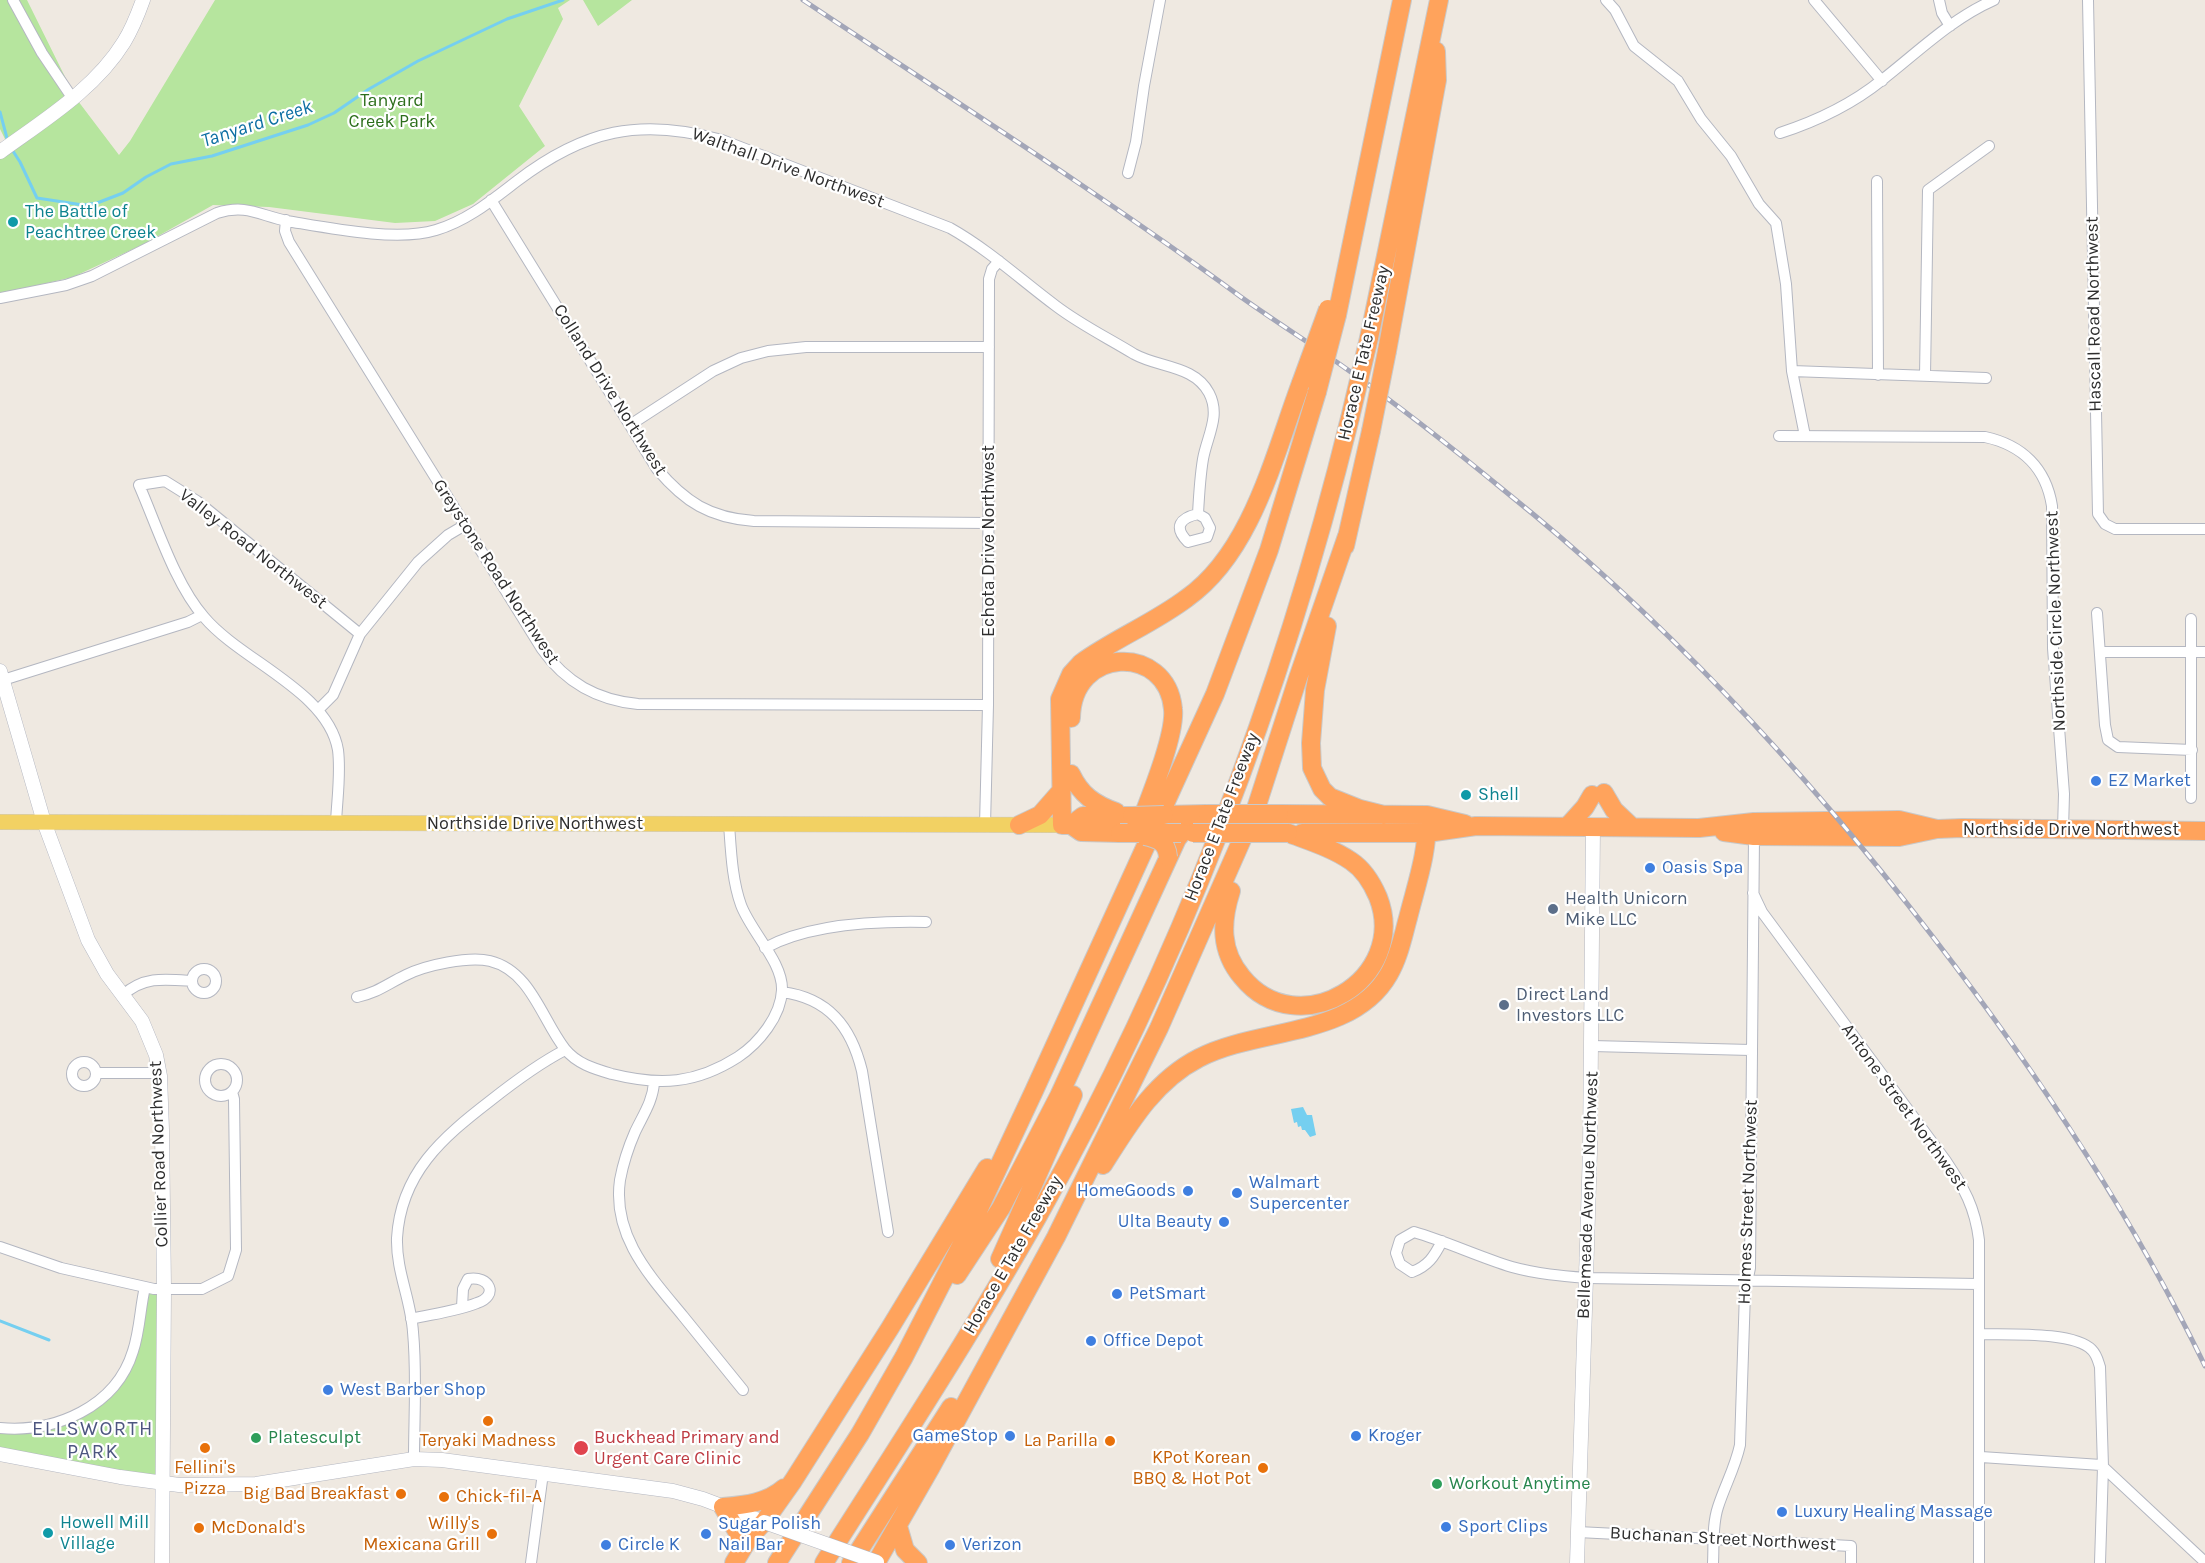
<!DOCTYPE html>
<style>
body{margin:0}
canvas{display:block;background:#efe9e1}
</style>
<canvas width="2205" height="1563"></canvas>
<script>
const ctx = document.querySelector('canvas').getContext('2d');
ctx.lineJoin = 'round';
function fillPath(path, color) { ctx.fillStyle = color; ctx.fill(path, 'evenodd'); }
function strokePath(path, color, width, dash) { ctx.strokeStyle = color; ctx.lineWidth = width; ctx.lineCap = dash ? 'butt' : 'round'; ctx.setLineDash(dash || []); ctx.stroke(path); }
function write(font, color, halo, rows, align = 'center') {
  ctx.font = font + ' Karla,sans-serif'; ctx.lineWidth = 4.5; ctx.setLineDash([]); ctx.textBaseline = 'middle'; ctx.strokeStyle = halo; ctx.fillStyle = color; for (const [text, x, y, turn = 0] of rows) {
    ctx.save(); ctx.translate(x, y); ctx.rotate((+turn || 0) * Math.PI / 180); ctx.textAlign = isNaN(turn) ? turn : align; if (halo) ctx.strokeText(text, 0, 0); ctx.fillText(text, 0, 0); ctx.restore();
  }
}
fillPath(new Path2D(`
 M0 0H27L75 97 119 155 130 141 215 0H570L558 8 563 19 519 106 545 146 473 204 435 221 395 223 269 207 213 205 144 244 73 277 0 294V154L9 147 0 129Z
 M583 0H632L598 26Z
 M145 1287 164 1289 163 1483 0 1453V1428L19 1430 91 1406 127 1366Z`), '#b6e59e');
fillPath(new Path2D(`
 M1303 1107 1307 1115H1312L1316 1135 1310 1137 1305 1130H1302L1301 1126 1298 1127 1297 1122 1294 1123 1291 1109Z`), '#75cff0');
strokePath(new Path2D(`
 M0 112 8 142
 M11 148 20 162 37 198 83 205 97 203 123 193 146 177 171 164 212 156 308 125 334 113 369 89 418 61 507 19 563 0
 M0 1321 49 1340`), '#75cff0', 3);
const street = new Path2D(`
 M13 0 42 53 73 99
 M1606 0 1615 10 1634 46 1678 81 1701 119 1731 156 1759 204 1776 223 1786 284 1792 371 1805 436
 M1814 0 1882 81
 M1939 0 1942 13 1950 26
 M2088 0 2098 514 2105 524 2115 529H2205
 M1780 133C1817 121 1851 105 1882 80 1918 52 1951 19 1994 0
 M1128 173 1136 142 1144 86 1160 0
 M1877 181 1878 375
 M491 200 657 469C685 502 710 518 754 521L989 523
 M286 220 285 231 289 242 542 649C566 683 597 700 638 704L988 705
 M0 298 66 285 92 276 217 213C246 204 259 215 287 221 329 228 397 242 436 230 467 221 492 200 517 181 584 130 640 117 722 140L950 228C989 250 1021 280 1056 306 1081 325 1108 338 1134 354 1159 368 1194 365 1209 393 1221 416 1207 436 1203 459 1200 477 1199 495 1198 514L1205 518 1210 528 1207 537 1188 542C1173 527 1180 518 1198 514
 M1792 371 1986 378
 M1925 376 1928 190 1989 146
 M630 425 713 371 741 358 768 351 806 347H989
 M1779 436 1985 437C2022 445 2046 468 2052 506L2053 648 2064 794 2063 829
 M2097 613 2105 725 2108 740 2118 747 2192 750
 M2101 652H2205
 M3 680 188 622 202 615
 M319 709 333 695 360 634 418 562 448 535 465 525
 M2191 798V619
 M336 823C337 799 341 774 338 750 328 691 241 661 204 617 175 584 157 526 139 485L165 481 197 501 360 634
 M985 825 988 705 989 279 992 269 999 261
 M1753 893 1762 912 1946 1161C1964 1188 1975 1207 1979 1240V1563
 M765 948C809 924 876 921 926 922
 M192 981a12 12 0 1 1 24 0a12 12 0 1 1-24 0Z
 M782 992C828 998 851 1026 862 1071L888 1232
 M123 995C144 976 165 979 192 981
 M357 997C379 992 387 984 406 975 426 965 469 956 490 961 531 971 542 1020 565 1049 577 1064 595 1069 612 1074 660 1086 696 1084 738 1057 759 1043 781 1016 782 990 783 962 751 932 741 905 732 880 731 851 729 824
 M1592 1046 1751 1050
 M72 1074a12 12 0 1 1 24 0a12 12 0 1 1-24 0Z
 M205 1080a16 16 0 1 1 32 0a16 16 0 1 1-32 0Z
 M96 1073H159
 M654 1082C653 1101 643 1115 635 1132 628 1148 623 1164 620 1180 612 1236 650 1276 683 1316 703 1341 723 1365 743 1390
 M1442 1241C1434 1257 1428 1266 1412 1272L1400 1264 1396 1253 1400 1240 1414 1232C1448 1242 1479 1257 1512 1267 1537 1274 1562 1276 1587 1278L1979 1284
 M0 1247 61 1268 154 1289H202L228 1276 236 1250 234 1099 232 1092
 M411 1319C433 1314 457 1311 477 1303 499 1296 490 1275 468 1279L463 1289 462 1307
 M1980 1334C2006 1335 2074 1331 2092 1350 2097 1355 2098 1361 2100 1367L2103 1467 2100 1563
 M0 1428C55 1433 116 1407 133 1351 140 1330 140 1308 145 1287
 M1981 1457 2101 1465 2205 1562
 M414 1459C414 1417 417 1374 413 1332 411 1300 396 1271 397 1238 401 1173 442 1138 490 1101 514 1082 538 1064 565 1050
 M1578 1532 1851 1546V1563
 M531 1563 543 1473
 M1713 1563C1714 1545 1712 1525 1718 1507 1725 1485 1735 1468 1740 1445L1745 1292 1750 1268 1754 836`);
const secondary = new Path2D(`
 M0 152C44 120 95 89 124 42 132 29 138 14 143 0
 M0 671 44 822 88 940 107 974 142 1021 156 1055 160 1076 162 1130 164 1289 162 1563
 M0 1454 120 1477 179 1485 256 1484 414 1459 442 1460 673 1491 703 1499 764 1522
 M1577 1563 1590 1150 1593 827`);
const primary = new Path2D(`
 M0 822 1062 825`);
const highway = new Path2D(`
 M1337 315 1402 0
 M1369 338 1439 0
 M1387 351 1437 80 1436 51
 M1345 546 1371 431
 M1327 626 1315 690 1311 743 1312 768 1322 789 1330 797 1360 809 1384 815
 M1071 718C1072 646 1167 643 1173 709 1176 735 1148 802 1138 829
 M1071 774C1081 795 1094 804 1116 812
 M1604 793 1614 810 1632 827
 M1279 814 1427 815 1465 824
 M1164 815 1206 814
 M1132 816H1083L1071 825H1062L1060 699 1071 674 1081 663C1114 639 1154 623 1187 598 1252 552 1274 455 1301 383
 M1019 825 1040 815 1061 791
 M1071 825 1081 832 1120 833
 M1250 827 1298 678 1347 536
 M1567 827 1585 807 1592 795
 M1724 832 1754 836 1899 837 1937 829 1962 828 2205 831
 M1302 833H1427L1476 826 1699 828 1754 822 1899 820 1937 829
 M1231 891C1221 922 1220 951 1242 977 1298 1046 1410 979 1378 897 1372 883 1363 869 1351 861 1332 848 1309 841 1288 833
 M1103 1165C1129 1124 1154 1081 1199 1058 1259 1027 1353 1038 1389 974 1399 957 1403 936 1408 918 1417 882 1428 853 1427 815
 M1000 1259 1073 1095
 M957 1275 1001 1208 1059 1096 1177 839 1185 829 1208 814
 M723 1507C745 1505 767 1503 784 1488
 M723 1507 739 1535 740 1553
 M898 1526 905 1550 918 1563
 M734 1563 749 1538 764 1522 793 1481 890 1328 987 1168
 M777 1563 860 1434 904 1357 969 1230 1034 1091 1215 694 1269 550 1317 392
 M824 1563C897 1448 971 1335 1038 1216 1178 967 1282 695 1350 418
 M851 1563 951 1407
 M876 1563 931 1467 1056 1237 1159 1028 1251 819`);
strokePath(street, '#b4b7c1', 12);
strokePath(secondary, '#b4b7c1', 15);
strokePath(primary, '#c9c9c9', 16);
strokePath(highway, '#c9c9c9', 20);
strokePath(street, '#fff', 10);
strokePath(secondary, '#fff', 14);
strokePath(primary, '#f2d163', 15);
strokePath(highway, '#ffa35c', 18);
const rail = new Path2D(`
 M803 0C950 98 1099 193 1241 297 1276 322 1313 345 1348 370 1402 408 1455 450 1506 492 1667 621 1808 774 1933 937 2037 1072 2131 1213 2205 1366`);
strokePath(rail, '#a3a6b8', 5);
strokePath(rail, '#fff', 3, [9]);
const secondaryBridge = new Path2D(`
 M764 1522 877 1562`);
const highwayBridge = new Path2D(`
 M1301 383 1328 309
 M1317 392 1337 315
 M1350 418 1369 338
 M1371 431 1387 351
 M1208 814H1279
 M1132 816 1164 815
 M1120 833H1181
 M1193 833H1288
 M1145 836C1158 839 1167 842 1168 857`);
strokePath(secondaryBridge, '#b4b7c1', 15, []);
strokePath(highwayBridge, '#c9c9c9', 20, []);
strokePath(secondaryBridge, '#fff', 14);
strokePath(highwayBridge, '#ffa35c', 18);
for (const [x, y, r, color] of [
 [13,222,6,"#0f9aa8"],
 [2096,781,6,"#3f7fe0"],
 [1466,795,6,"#0f9aa8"],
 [1650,868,6,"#3f7fe0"],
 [1553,909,6,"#5c6f8a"],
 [1504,1005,6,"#5c6f8a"],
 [1188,1191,6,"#3f7fe0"],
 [1237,1193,6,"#3f7fe0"],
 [1224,1222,6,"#3f7fe0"],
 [1117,1294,6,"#3f7fe0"],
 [1091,1341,6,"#3f7fe0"],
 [328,1390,6,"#3f7fe0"],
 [488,1421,6,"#e8710a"],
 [1010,1436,6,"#3f7fe0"],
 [1356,1436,6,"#3f7fe0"],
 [256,1438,6,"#2e9e5b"],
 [1110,1441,6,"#e8710a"],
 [205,1448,6,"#e8710a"],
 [581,1448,8,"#e0444e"],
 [1263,1468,6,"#e8710a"],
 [1437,1484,6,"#2e9e5b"],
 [401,1494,6,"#e8710a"],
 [444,1497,6,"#e8710a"],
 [1782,1512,6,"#3f7fe0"],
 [1446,1527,6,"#3f7fe0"],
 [199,1528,6,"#e8710a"],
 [48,1533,6,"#0f9aa8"],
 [492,1534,6,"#e8710a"],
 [706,1534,6,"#3f7fe0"],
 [606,1545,6,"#3f7fe0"],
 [950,1545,6,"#3f7fe0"]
]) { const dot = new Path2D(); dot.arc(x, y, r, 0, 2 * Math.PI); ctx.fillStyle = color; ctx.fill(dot); strokePath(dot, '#fff', 2); }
write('18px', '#2c6e1b', '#fff', [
 ["Tanyard",392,101],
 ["Creek Park",392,122]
]);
write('18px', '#2e2e2e', '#fff', [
 ["Walthall Drive Northwest",788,168,20],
 ["Hascall Road Northwest",2094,314,-91],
 ["Horace E Tate Freeway",1364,353,-77],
 ["Colland Drive Northwest",610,390,58],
 ["Echota Drive Northwest",989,541,-90],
 ["Valley Road Northwest",253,549,38],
 ["Greystone Road Northwest",496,572,57],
 ["Northside Circle Northwest",2056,621,-92],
 ["Horace E Tate Freeway",1222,817,-69],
 ["Northside Drive Northwest",535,824],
 ["Northside Drive Northwest",2071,830],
 ["Antone Street Northwest",1904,1107,54],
 ["Collier Road Northwest",159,1154,-92],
 ["Bellemeade Avenue Northwest",1588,1195,-88],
 ["Holmes Street Northwest",1748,1202,-88],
 ["Horace E Tate Freeway",1013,1255,-60],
 ["Buchanan Street Northwest",1723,1539,3]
]);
write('18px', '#0d838f', '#fff', [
 ["The Battle of",25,212],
 ["Peachtree Creek",25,233],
 ["Shell",1478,795],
 ["Howell Mill",60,1523],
 ["Village",60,1544]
], 'left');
write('18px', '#366cbe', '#fff', [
 ["EZ Market",2108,781],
 ["Oasis Spa",1662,868],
 ["Walmart",1249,1183],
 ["Supercenter",1249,1204],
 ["HomeGoods",1176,1191,"right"],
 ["Ulta Beauty",1212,1222,"right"],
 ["PetSmart",1129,1294],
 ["Office Depot",1103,1341],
 ["West Barber Shop",340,1390],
 ["GameStop",998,1436,"right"],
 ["Kroger",1368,1436],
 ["Luxury Healing Massage",1794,1512],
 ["Sugar Polish",718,1524],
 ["Nail Bar",718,1545],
 ["Sport Clips",1458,1527],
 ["Circle K",618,1545],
 ["Verizon",962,1545]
], 'left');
write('18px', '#4e5e75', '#fff', [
 ["Health Unicorn",1565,899],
 ["Mike LLC",1565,920],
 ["Direct Land",1516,995],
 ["Investors LLC",1516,1016]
], 'left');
write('18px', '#27864d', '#fff', [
 ["Platesculpt",268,1438],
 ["Workout Anytime",1449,1484]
], 'left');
write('18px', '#be3a42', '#fff', [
 ["Buckhead Primary and",594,1438],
 ["Urgent Care Clinic",594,1459]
], 'left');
write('18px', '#c56008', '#fff', [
 ["Teryaki Madness",488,1441,"center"],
 ["La Parilla",1098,1441],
 ["KPot Korean",1251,1458],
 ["BBQ & Hot Pot",1251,1479],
 ["Fellini's",205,1468,"center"],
 ["Pizza",205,1489,"center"],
 ["Big Bad Breakfast",389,1494],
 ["Chick-fil-A",456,1497,"left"],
 ["Willy's",480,1524],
 ["Mexicana Grill",480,1545],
 ["McDonald's",211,1528,"left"]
], 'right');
write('italic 20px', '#0d6fa3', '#fff', [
 ["Tanyard Creek",257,124,-18]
]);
ctx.letterSpacing = '1.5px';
write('20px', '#4d5680', '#fff', [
 ["ELLSWORTH",93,1429],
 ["PARK",93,1452]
]);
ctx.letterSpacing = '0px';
</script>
